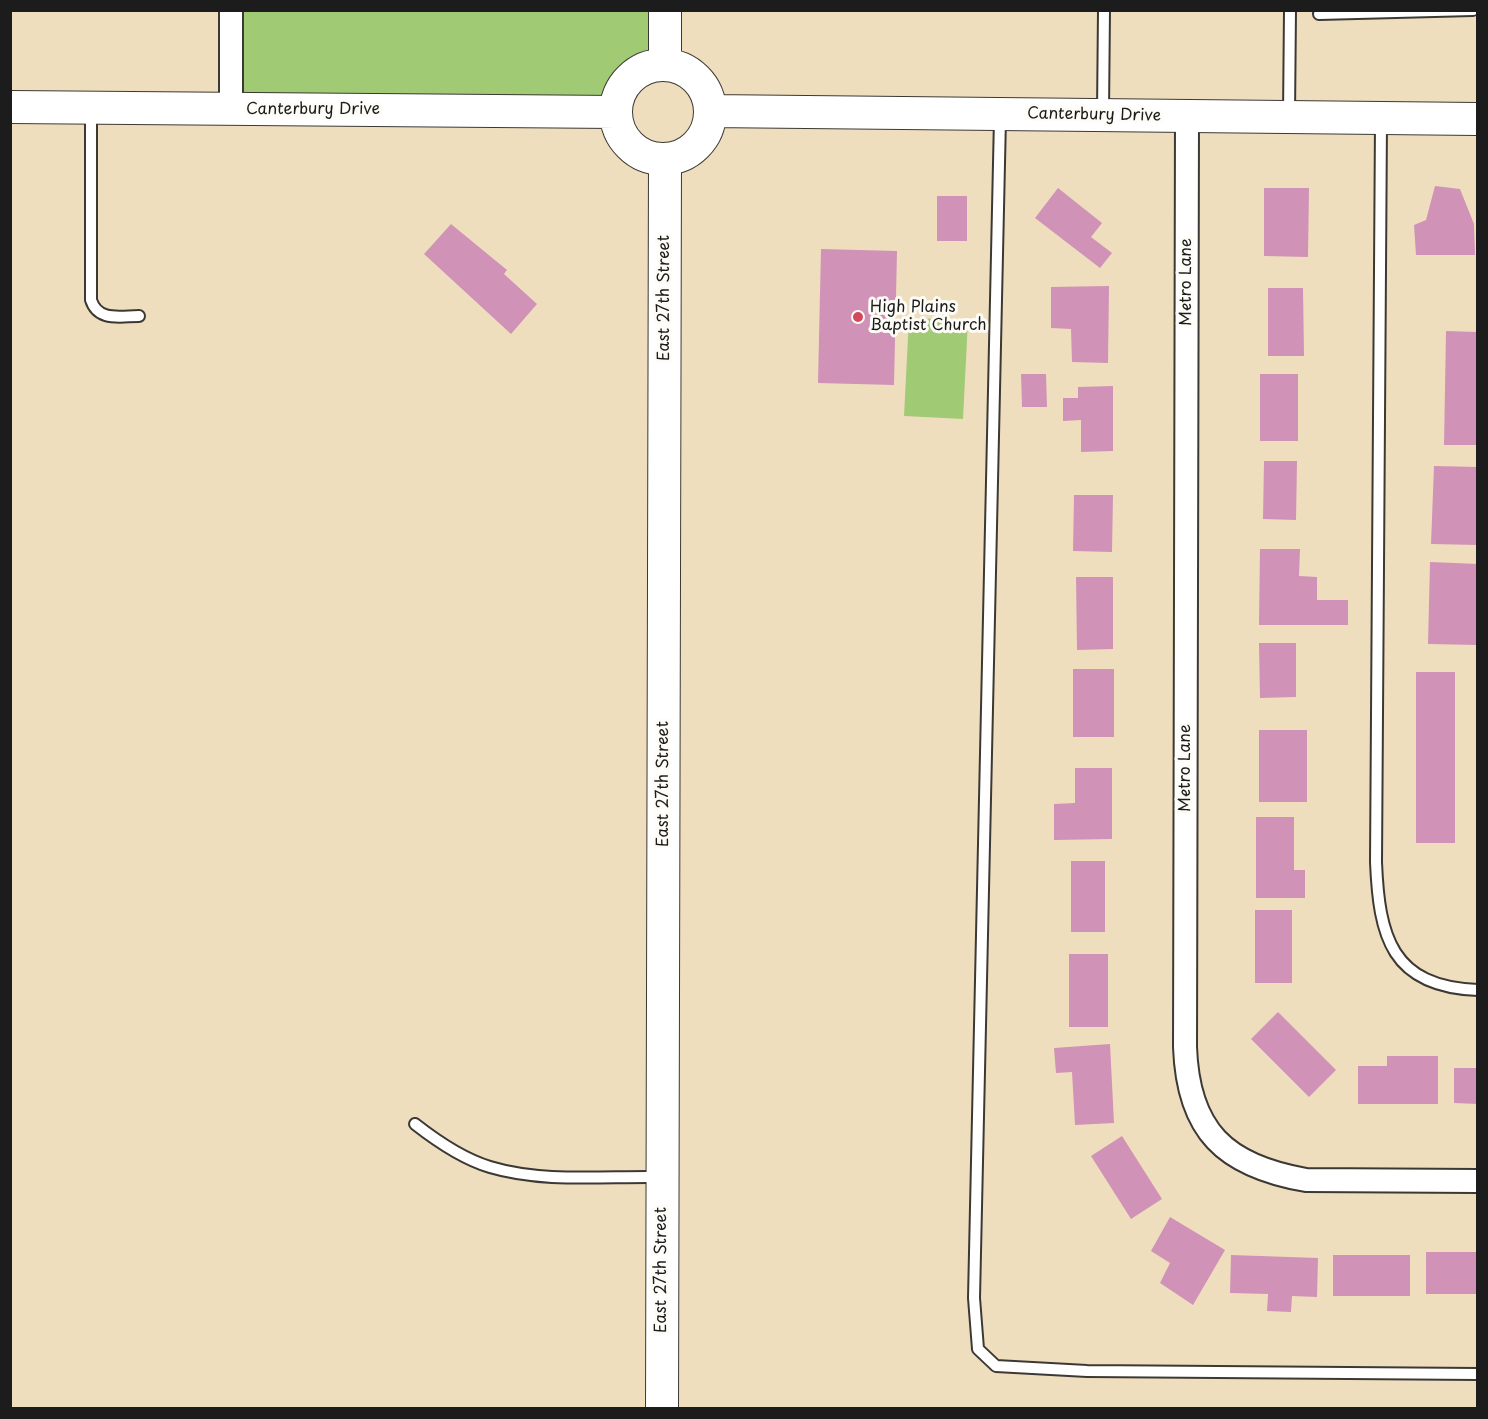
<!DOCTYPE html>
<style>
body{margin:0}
#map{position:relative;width:1488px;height:1419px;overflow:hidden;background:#efdebe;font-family:"Playpen Sans",sans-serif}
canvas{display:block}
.frame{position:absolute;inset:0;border:12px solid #1c1c1c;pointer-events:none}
</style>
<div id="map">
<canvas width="1488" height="1419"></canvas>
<div class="frame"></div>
</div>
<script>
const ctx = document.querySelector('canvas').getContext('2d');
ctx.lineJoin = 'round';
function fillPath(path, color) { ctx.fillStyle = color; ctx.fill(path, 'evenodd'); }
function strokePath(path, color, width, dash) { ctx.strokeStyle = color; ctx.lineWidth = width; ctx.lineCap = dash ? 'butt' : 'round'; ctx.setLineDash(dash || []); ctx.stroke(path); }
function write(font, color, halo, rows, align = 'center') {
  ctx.font = font + ' "Playpen Sans",sans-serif'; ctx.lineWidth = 6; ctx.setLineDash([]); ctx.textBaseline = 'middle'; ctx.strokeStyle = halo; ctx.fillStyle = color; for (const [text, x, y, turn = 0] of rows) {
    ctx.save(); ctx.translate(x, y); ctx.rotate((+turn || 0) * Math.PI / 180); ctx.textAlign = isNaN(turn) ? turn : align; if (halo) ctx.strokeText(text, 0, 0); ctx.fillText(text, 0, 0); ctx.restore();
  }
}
fillPath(new Path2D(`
 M231 11H665L650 67C629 77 620 89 616 112L231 109Z
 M909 318 968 320 963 419 904 416Z`), '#a1ca75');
fillPath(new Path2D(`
 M1435 186 1460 189 1474 224 1475 255H1416L1414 225 1426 220Z
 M1058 188 1102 223 1091 237 1112 253 1100 268 1035 218Z
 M1264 188H1309L1308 257 1264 256Z
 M937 196H967V241H937Z
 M451 224 507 270 504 274 537 304 511 334 424 254Z
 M821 249 897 251 894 385 818 383Z
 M1109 286 1108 363 1072 362 1071 329 1051 328V287Z
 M1268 288H1303L1304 356H1268Z
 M1446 331 1478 332V445H1444Z
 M1021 374H1046L1047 407H1022Z
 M1260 374H1298V441H1260Z
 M1113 386V451L1081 452V420L1063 421V398H1078V387Z
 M1264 461H1297L1296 520 1263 519Z
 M1434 466 1478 467V545L1431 544Z
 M1074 495H1113L1112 552 1073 551Z
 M1260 549H1300L1299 576 1317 577V600H1348V625H1259Z
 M1430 562 1478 564V645L1428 644Z
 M1076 577H1113V649L1077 650Z
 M1259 643H1296V697L1260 698Z
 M1073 669H1114V737H1073Z
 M1416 672H1455V843H1416Z
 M1259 730H1307V802H1259Z
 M1075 768H1112V839L1054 840V804L1075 803Z
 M1256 817H1294V870H1305V898H1256Z
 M1071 861H1105V932H1071Z
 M1255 910H1292V983H1255Z
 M1069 954H1108V1027H1069Z
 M1278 1012 1336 1070 1309 1097 1251 1039Z
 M1110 1044 1114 1123 1075 1125 1072 1072 1056 1073 1054 1048Z
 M1387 1056H1438V1104H1358V1066H1387Z
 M1454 1068H1478V1104L1454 1103Z
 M1122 1136 1162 1199 1131 1219 1091 1156Z
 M1170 1217 1225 1250 1193 1305 1160 1283 1170 1263 1151 1251Z
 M1426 1252H1478V1294H1426Z
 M1231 1255 1318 1258 1317 1297 1292 1296 1291 1312 1267 1311 1268 1294 1230 1293Z
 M1333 1255H1410V1296H1333Z`), '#d092b7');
const lane = new Path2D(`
 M1319 14 1473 10
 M91 111V300C98 322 120 316 139 316
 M1103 112 1104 10
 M1289 115 1290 10
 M1000 118 974 1298 978 1349 996 1366 1087 1371 1478 1374
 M1381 121 1376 862C1379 936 1391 987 1478 990
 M415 1124C438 1142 463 1159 490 1167 543 1183 605 1176 659 1177`);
const street = new Path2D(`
 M231 10V109
 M1187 116 1185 1047C1188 1131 1225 1166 1306 1180L1478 1181`);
const secondary = new Path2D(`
 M665 65V10
 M616 112a47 47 0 1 1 94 0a47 47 0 1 1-94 0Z
 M10 107 616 112
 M710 111 1478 119
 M662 1408 665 159`);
strokePath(lane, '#3c3934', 14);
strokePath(street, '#3c3934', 26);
strokePath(secondary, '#3c3934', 34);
strokePath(lane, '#fff', 10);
strokePath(street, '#fff', 22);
strokePath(secondary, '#fff', 32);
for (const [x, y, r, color] of [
 [858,317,6,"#d1495b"]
]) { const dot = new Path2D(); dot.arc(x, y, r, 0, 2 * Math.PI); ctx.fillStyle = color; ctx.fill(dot); strokePath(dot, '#fdfcf7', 2); }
write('16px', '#1c1c1c', '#fdfcf7', [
 ["Canterbury Drive",313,110],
 ["Canterbury Drive",1094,115,1],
 ["Metro Lane",1187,282,-90],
 ["East 27th Street",665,298,-90],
 ["Metro Lane",1186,768,-90],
 ["East 27th Street",664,784,-90],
 ["East 27th Street",662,1270,-90]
]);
write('16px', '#1c1c1c', '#fdfcf7', [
 ["High Plains",870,308],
 ["Baptist Church",870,326]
], 'left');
</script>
